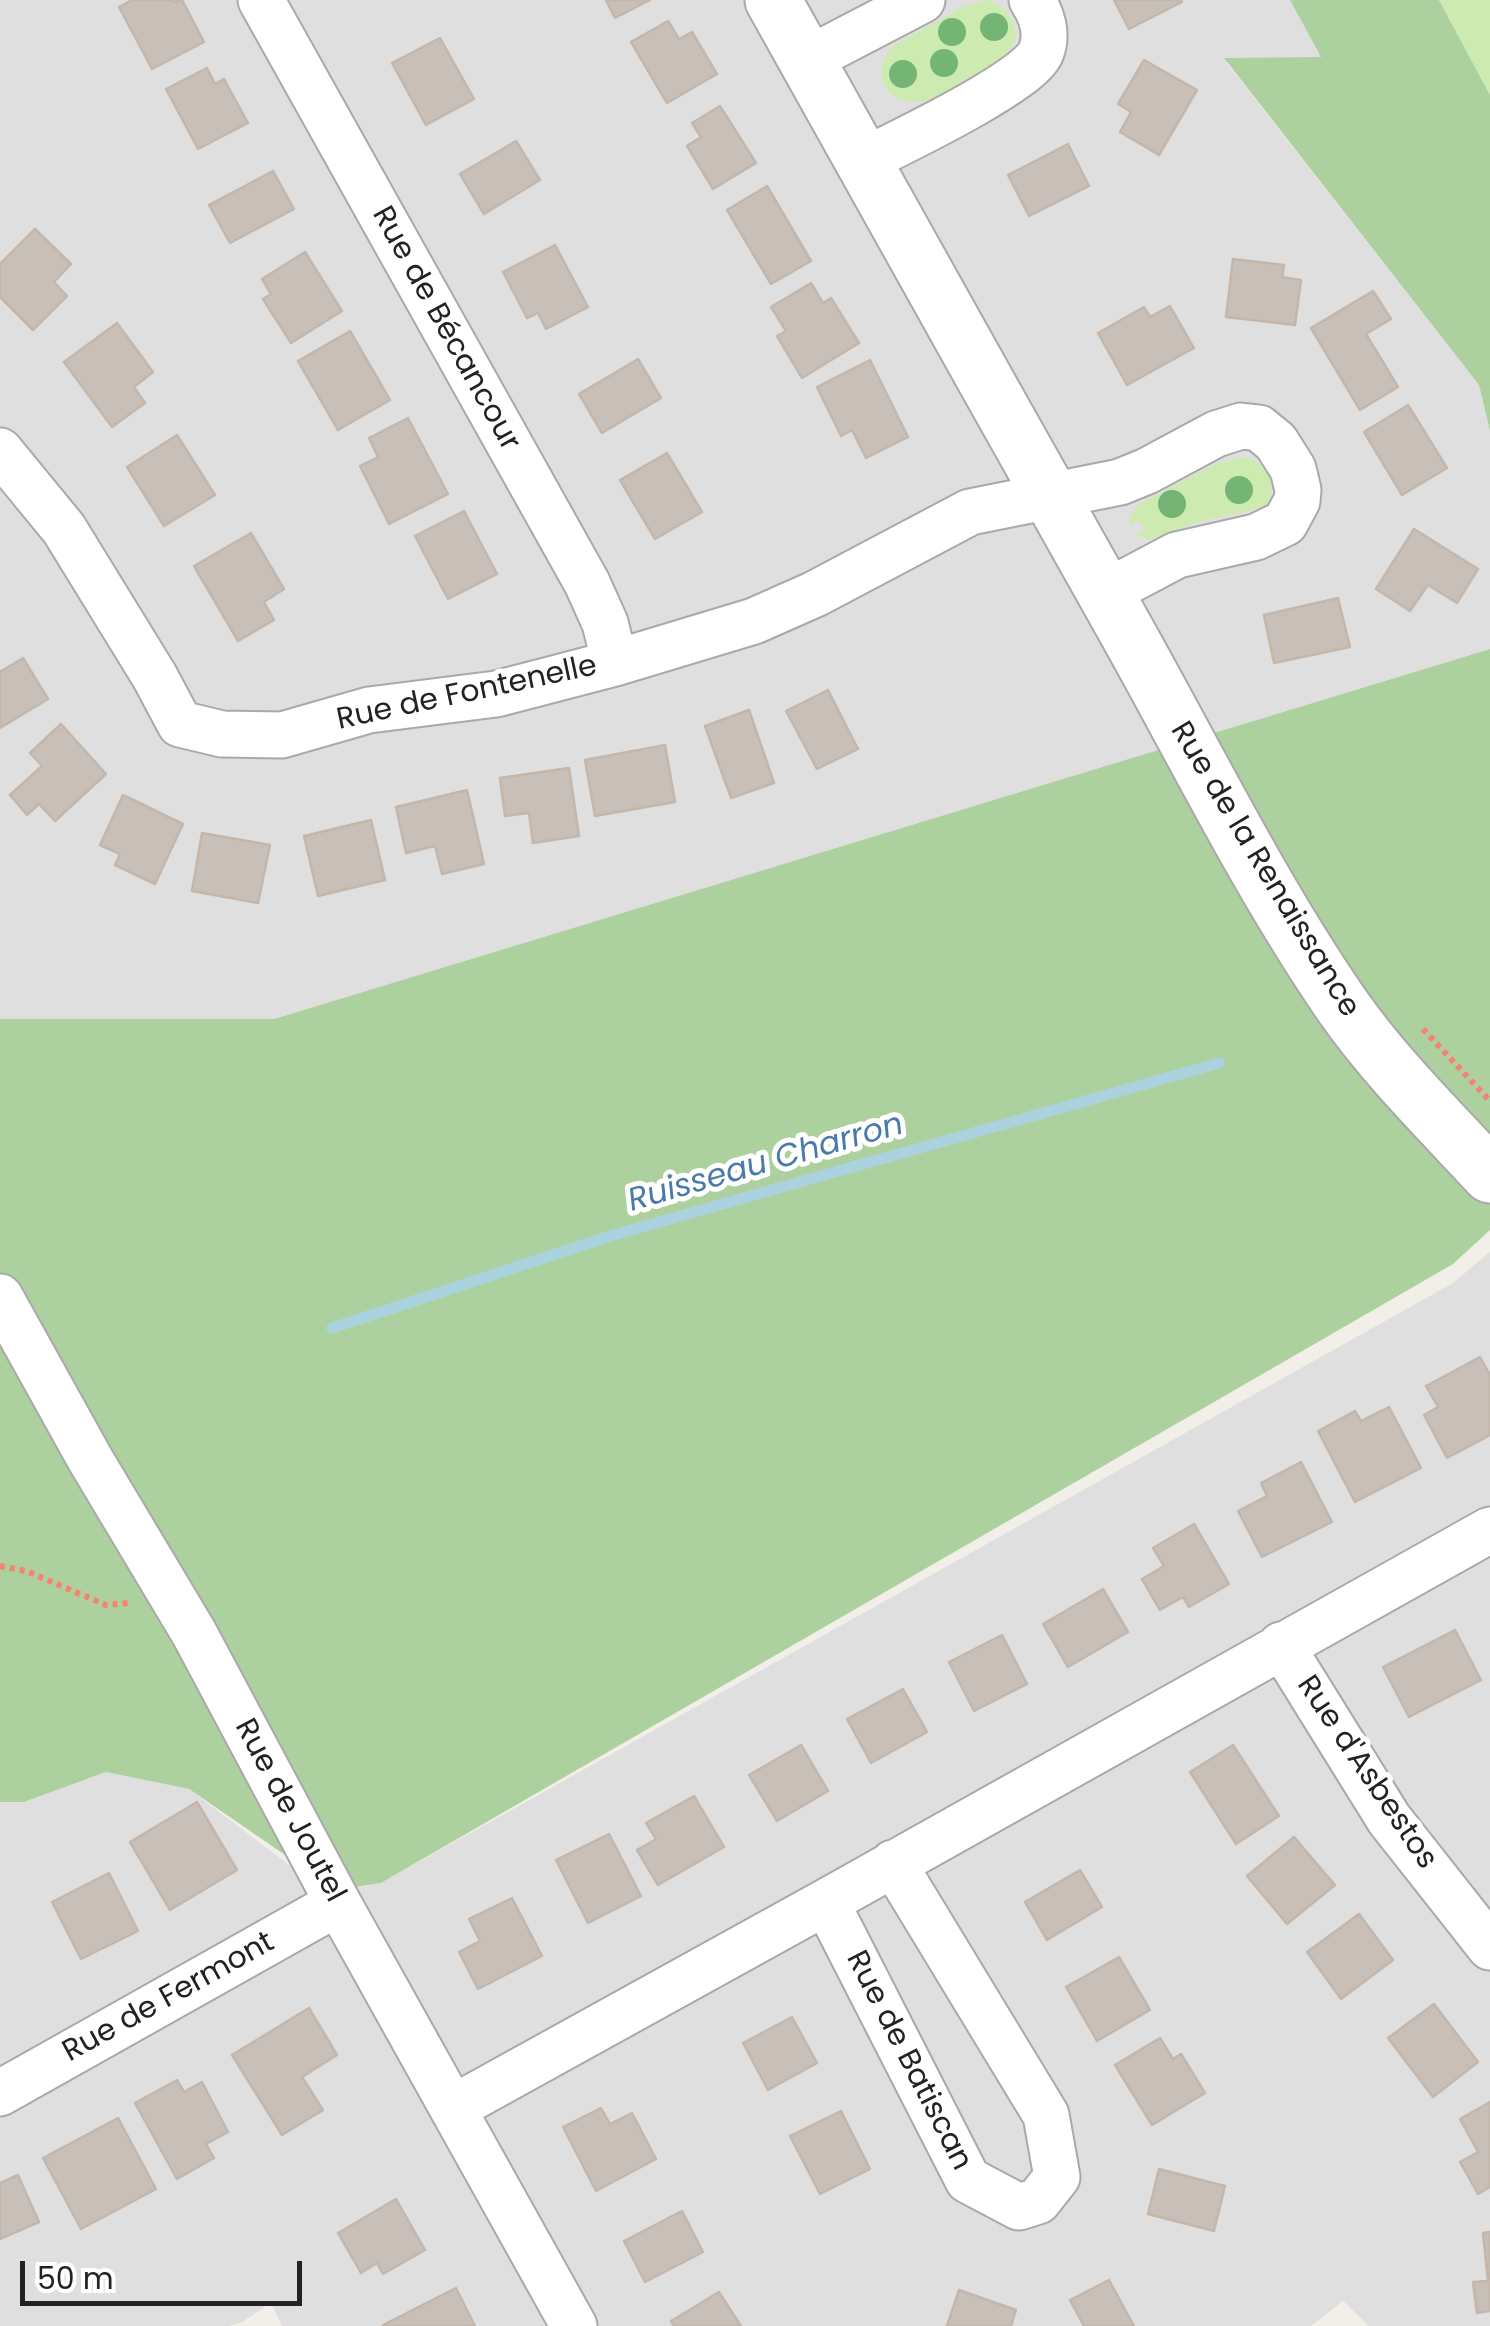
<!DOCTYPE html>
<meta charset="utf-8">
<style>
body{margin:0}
#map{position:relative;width:1490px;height:2326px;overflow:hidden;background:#f2efe9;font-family:Poppins,sans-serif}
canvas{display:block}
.scale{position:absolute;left:20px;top:2261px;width:282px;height:45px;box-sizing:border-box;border:5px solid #222;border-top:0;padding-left:12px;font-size:30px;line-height:35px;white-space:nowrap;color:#222;-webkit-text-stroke:8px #fff;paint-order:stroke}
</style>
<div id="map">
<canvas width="1490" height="2326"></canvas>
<div class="scale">50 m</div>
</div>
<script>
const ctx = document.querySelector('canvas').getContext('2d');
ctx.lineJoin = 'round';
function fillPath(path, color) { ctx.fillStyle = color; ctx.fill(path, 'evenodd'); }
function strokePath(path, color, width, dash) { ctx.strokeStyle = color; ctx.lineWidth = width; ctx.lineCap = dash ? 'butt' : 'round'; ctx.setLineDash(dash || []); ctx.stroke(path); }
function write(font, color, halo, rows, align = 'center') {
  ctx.font = font + ' Poppins,sans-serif'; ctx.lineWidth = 10; ctx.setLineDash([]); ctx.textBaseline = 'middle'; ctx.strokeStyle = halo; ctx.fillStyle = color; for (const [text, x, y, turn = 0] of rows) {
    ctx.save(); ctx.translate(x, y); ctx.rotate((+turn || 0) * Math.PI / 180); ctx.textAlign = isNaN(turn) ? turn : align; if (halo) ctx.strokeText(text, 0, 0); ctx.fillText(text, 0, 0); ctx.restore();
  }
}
fillPath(new Path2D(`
 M0 0H1290L1322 57 1226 62 1479 385 1490 431V649L274 1019H0Z
 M1490 1252V2326H1369L1343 2301 1311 2326H282L271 2303 242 2322 230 2326H0V1802H24L106 1772 189 1789 326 1893 381 1883 1453 1283Z`), '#e0dfdf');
fillPath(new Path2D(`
 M988 0C1008 8 1014 18 1016 39L1007 54 999 62 929 100C889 111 865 74 894 45L965 6Z
 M1439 0H1490V95Z
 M1245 457C1269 464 1279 484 1266 507L1197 522 1150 540 1135 534 1144 529 1139 521 1130 525C1130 514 1133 510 1141 503L1217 463Z`), '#cdebb0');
fillPath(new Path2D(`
 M1290 0H1439L1490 95V431L1479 385 1224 58 1321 57Z
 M1490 649V1230L1453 1264 381 1883 336 1890 189 1789 106 1772 24 1802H0V1019H274Z`), '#add19e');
strokePath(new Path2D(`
 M332 1328 610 1236 1219 1063`), '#aad3df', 11);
const building = new Path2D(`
 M132 0H173L174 2 182 0 204 42 152 69 119 7Z
 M606 0H650L615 18Z
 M1114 0H1181L1182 2 1129 29Z
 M668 21 679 39 692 32 717 74 667 103 631 42Z
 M440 38 474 99 426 125 392 63Z
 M1144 60 1197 90 1159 155 1120 132 1131 112 1118 104Z
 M207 68 215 84 224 79 248 123 198 149 166 89Z
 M720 106 756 163 713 189 687 146 701 137 692 123Z
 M516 141 540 180 484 214 460 174Z
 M1068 144 1089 186 1029 216 1008 175Z
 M273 171 294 209 230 243 209 205Z
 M767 186 811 261 771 284 727 210Z
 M35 229 71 264 54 282 67 296 33 330 0 297V264Z
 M555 245 588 307 546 329 538 313 527 318 503 272Z
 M305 252 342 311 291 343 263 299 271 294 262 279Z
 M1233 259 1284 265 1282 277 1301 280 1295 325 1226 317Z
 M811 283 823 303 831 298 859 343 802 378 777 336 786 331 771 307Z
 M1373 291 1391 319 1366 334 1398 387 1360 410 1311 328Z
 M1170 306 1194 348 1127 385 1098 333 1144 307 1150 317Z
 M117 323 153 372 134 387 145 403 112 427 64 362Z
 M350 331 390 400 338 430 298 361Z
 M638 359 661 398 602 433 579 394Z
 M870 360 908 437 866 458 852 430 841 436 817 387Z
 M1408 405 1447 468 1402 495 1364 432Z
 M408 418 448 494 389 524 360 466 378 457 369 438Z
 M177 435 215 495 164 526 127 467Z
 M667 453 702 512 655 539 620 480Z
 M464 511 497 574 448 599 415 536Z
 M1414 529 1478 569 1457 603 1428 585 1410 611 1376 589Z
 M251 533 284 589 264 602 274 620 238 641 194 566Z
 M1338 598 1350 647 1274 663 1264 615Z
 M23 658 48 699 0 728V672Z
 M828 690 858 749 817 769 786 711Z
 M749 710 774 783 731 798 705 726Z
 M61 724 106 774 55 821 39 804 27 815 10 795 42 766 30 753Z
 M665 745 675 802 595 816 585 760Z
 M569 768 579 836 533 843 529 813 505 816 500 778Z
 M467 790 484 864 442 874 435 846 406 853 396 807Z
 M123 795 183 824 155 884 115 865 120 854 100 845Z
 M371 820 385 880 318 896 304 836Z
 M202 833 270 845 258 903 192 891Z
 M1480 1357 1490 1375V1435L1447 1458 1424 1415 1438 1407 1426 1386Z
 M1389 1407 1421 1468 1355 1502 1318 1431 1355 1411 1361 1421Z
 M1301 1462 1332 1522 1262 1557 1238 1511 1267 1496 1261 1483Z
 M1194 1524 1229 1584 1189 1607 1183 1597 1160 1610 1142 1579 1164 1566 1153 1548Z
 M1103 1589 1128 1632 1068 1667 1043 1624Z
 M1455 1630 1481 1680 1409 1717 1383 1667Z
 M1002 1635 1027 1684 974 1711 949 1662Z
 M903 1689 927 1732 871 1763 847 1719Z
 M801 1745 828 1791 777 1821 749 1775Z
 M1233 1745 1279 1816 1236 1844 1190 1772Z
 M694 1796 724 1847 658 1885 637 1850 656 1839 646 1823Z
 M197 1802 237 1870 170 1910 130 1842Z
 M609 1834 641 1896 588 1923 556 1860Z
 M1294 1837 1335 1885 1287 1924 1247 1876Z
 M1080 1870 1102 1907 1047 1940 1025 1902Z
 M109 1873 138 1931 81 1959 52 1902Z
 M512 1898 542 1956 478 1989 459 1952 480 1941 469 1919Z
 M1359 1914 1393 1960 1341 1999 1307 1952Z
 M1119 1957 1150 2010 1097 2041 1066 1987Z
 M1434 2004 1478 2062 1433 2097 1388 2038Z
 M309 2008 337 2055 302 2077 323 2110 282 2135 232 2055Z
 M792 2017 817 2063 768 2090 743 2043Z
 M1160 2038 1173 2059 1181 2054 1205 2093 1152 2125 1115 2065Z
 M177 2080 184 2092 202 2082 228 2132 206 2144 214 2158 177 2179 135 2103Z
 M1490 2102V2187L1478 2194 1460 2162 1478 2152 1460 2119Z
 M601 2108 610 2124 632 2113 656 2159 596 2191 563 2127Z
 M841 2111 870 2169 820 2194 790 2136Z
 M118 2118 156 2189 81 2229 43 2158Z
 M1159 2169 1225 2186 1214 2231 1148 2214Z
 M18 2175 39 2222 0 2239V2183Z
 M396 2199 425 2250 383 2274 377 2263 361 2273 338 2233Z
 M682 2211 703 2252 645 2282 624 2241Z
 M1490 2232V2311L1477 2313 1473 2282 1488 2281 1483 2233Z
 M1109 2280 1134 2326H1084L1070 2300Z
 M456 2288 475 2326H384L383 2325Z
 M959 2290 1016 2310 1011 2326H947Z
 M719 2292 741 2326H674L671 2321Z`);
fillPath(building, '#c7bfb8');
strokePath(building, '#c4b6ab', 2.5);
const minor = new Path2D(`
 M261 0 587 583 605 623 615 663
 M807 60 922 0
 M863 161C897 144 1030 81 1041 52 1048 34 1042 15 1032 0
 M0 451 64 529 155 677 180 724 222 734 282 735 369 710 496 694 615 663 754 621 815 594 970 512 1120 482 1147 471 1216 434 1241 426 1259 428 1276 442 1293 469 1298 490 1297 501 1285 523 1256 537 1177 555 1105 593
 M0 1297 90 1459 194 1633 338 1903 574 2326
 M1281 1645 1389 1819 1490 1947
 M826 1902 968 2180 1019 2207 1038 2201 1057 2177 1046 2115 893 1863
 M0 2093 338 1903
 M453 2108 826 1902 1490 1530`);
const tertiary = new Path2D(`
 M773 0C891 210 1008 422 1127 632 1197 757 1260 886 1341 1004 1384 1066 1439 1120 1490 1175`);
strokePath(minor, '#a9a9a9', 49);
strokePath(tertiary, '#a9a9a9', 59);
strokePath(new Path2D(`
 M1423 1029 1490 1101
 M0 1566 26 1571 106 1605 128 1603 130 1605`), '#fa8072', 6, [5, 5]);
strokePath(minor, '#fff', 45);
strokePath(tertiary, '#fff', 55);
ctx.fillStyle = '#74b475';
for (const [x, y] of [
 [994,27],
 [952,32],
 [944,63],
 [903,74],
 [1239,490],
 [1172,504]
]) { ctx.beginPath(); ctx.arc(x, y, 14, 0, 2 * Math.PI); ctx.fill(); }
write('30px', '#222', '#fff', [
 ["Rue de Bécancour",445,329,61],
 ["Rue de Fontenelle",467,694,-12],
 ["Rue de la Renaissance",1264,870,59],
 ["Rue d'Asbestos",1366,1773,56],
 ["Rue de Joutel",289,1811,62],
 ["Rue de Fermont",169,1998,-29],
 ["Rue de Batiscan",908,2061,63]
]);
write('italic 32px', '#4a7aab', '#fff', [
 ["Ruisseau Charron",766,1164,-16]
]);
</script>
